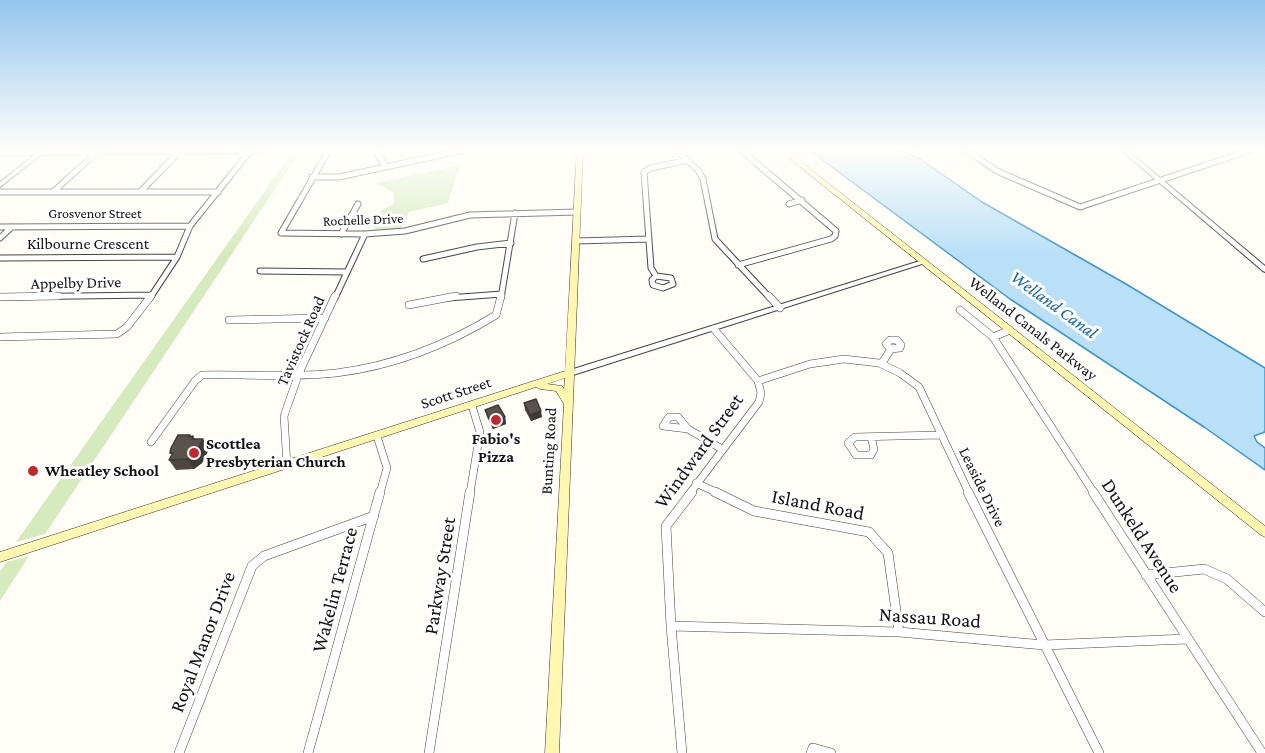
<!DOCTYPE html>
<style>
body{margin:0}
canvas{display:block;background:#fffdf5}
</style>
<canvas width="1265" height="753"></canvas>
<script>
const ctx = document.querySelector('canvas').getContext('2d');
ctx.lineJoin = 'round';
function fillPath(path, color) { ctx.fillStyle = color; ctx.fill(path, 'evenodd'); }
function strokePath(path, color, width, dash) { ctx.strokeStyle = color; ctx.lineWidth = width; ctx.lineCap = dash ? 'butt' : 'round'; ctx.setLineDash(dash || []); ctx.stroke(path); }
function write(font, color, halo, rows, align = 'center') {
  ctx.font = font + ' "Crimson Pro",serif'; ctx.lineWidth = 6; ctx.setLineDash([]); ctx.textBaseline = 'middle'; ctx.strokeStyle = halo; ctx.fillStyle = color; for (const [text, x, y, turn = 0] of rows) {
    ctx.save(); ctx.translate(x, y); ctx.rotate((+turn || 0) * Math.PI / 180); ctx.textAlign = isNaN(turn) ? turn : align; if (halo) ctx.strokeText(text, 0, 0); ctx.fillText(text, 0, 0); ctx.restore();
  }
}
fillPath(new Path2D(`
 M294 150H301L45 534 16 542Z
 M460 165 448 203 409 212 401 229 374 230 382 210 394 204V193L376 183Z
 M29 556 0 601V571L7 562Z`), '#d5ebbd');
const water = new Path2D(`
 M809 150H901L920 159 982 202 1126 284 1265 368V432L1254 436 1257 442 1265 448V470L1204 427 1010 299Z`);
fillPath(water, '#b9e0f7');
strokePath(water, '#3f96cf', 1.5);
strokePath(new Path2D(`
 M231 154H240`), '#3f96cf', 1.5);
const minorFar2 = new Path2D(`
 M329 150 281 233 365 234 405 231 470 215 577 212
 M382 150 378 155 386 167
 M676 150 698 170 703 179 715 239 770 298
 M966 150 997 171 1080 207 1251 150
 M0 153 267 150
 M312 177H339L464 150
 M0 192H218
 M53 192 97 152
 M140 192 180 151
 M789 204 802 200
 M0 227 190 226
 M341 234 358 204
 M0 238 12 227
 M576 241 649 239
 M0 258 177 257
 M423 259 477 247 511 243
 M738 265 831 239 835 236 836 231 741 150
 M260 271 347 272
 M656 276 651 268 644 172 651 168 688 160
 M656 276 671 278 673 284 663 288 653 285 652 280Z
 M0 297 152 295
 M150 298 177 257 190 226 251 150
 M335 298 365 234
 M448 298 502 294
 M501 298 515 213`);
const minorFar1 = new Path2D(`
 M769 296 780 308
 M0 297 58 296
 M409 305 456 296
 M960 310 993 337 1094 493
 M229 320 325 318
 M0 337 117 334 127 327 151 296
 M993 337 1010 330
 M890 340H897L901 345 900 348 891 349 886 344Z
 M882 363 891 349
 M758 381 810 364 844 359 879 363 900 373 919 387 969 493
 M669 417H678L688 429 663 426Z
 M688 429 722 449
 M377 436 387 468 380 493
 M871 437 874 449 871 455H856L848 443 855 437 940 435
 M151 442 195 381 202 375C245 374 294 378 336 373 393 366 447 345 496 315L501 296
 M287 465 284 416 299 373 335 296
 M696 483 718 493
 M470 493 480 432 472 406
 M690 493 759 402 761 393 758 381 714 329`);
const minor = new Path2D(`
 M715 492 754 511 869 532 888 553 899 632
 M968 492 1099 753
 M1093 492 1262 753
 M1146 575 1204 569 1227 579 1265 612
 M671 626 899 632 1044 645 1186 639
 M179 753 252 566 264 556 374 516
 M308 753 380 492
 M429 753 470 492
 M682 753 671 626 666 526 692 492
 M811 753 813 748 831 753`);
const tertiary = new Path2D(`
 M41 150H47L0 187V182Z
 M1121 150H1127L1265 266V272L1263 271Z
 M923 260 925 261V263L573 375 570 376 566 373 567 371Z`);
const secondary = new Path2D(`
 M577 150H583L559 753H545L564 404 556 391 540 389 536 387 0 562V552L565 371ZM565 378 564 389 562 386 547 384Z
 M779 150H786L1265 526V537L1261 535Z`);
strokePath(minorFar2, '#444', 7);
strokePath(minorFar1, '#444', 8);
strokePath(minor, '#444', 10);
strokePath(tertiary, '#444', 2);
strokePath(secondary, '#333', 1);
strokePath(minorFar2, '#fff', 5);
strokePath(minorFar1, '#fff', 7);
strokePath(minor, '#fff', 9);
fillPath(tertiary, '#fff');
fillPath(secondary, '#fff6b0');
fillPath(new Path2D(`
 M524 403 542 417 531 421 525 410Z
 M485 410 505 417 506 424 493 429 487 417Z
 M191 436 209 449 202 463 194 469 176 470 169 460 172 455 170 453Z`), '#4d4742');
fillPath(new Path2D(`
 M541 411 542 417 531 421 530 415Z
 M505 417 506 424 493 429 491 422Z
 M190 435 192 438 193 436 199 446 203 439 209 449 202 463 194 469 187 459 189 437Z`), '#3f3936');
const building = new Path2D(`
 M536 399 541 411 530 415 524 403Z
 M498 405 505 417 491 422 485 410Z
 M178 435H190L189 437 193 436 192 439H203L195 454 187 459 169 460 173 453H170L171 448Z`);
fillPath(building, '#5a524d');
strokePath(building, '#3f3936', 1.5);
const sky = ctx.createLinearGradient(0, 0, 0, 255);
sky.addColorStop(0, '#95c6ee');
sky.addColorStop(0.59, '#fffefa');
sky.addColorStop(1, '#fffefa00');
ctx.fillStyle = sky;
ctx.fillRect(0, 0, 1265, 255);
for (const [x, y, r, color] of [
 [496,420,6,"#c4262e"],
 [194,453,6,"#c4262e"],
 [33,471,6,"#c4262e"]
]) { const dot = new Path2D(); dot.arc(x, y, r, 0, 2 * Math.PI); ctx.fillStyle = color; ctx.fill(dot); strokePath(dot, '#fff', 2); }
write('14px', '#111', '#fff', [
 ["Grosvenor Street",95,214],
 ["Rochelle Drive",363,220,-2]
]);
write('16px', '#111', '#fff', [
 ["Kilbourne Crescent",88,244],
 ["Appelby Drive",76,283,-1],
 ["Welland Canals Parkway",1033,329,38],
 ["Tavistock Road",301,341,-66],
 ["Scott Street",456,393,-18],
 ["Bunting Road",549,451,-87],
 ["Leaside Drive",982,487,64]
]);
write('bold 16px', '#111', '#fff', [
 ["Fabio's",496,439,"center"],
 ["Pizza",496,457,"center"],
 ["Scottlea",206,444],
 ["Presbyterian Church",206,462],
 ["Wheatley School",45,471]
], 'left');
write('italic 18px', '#1768a6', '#fff', [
 ["Welland Canal",1054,305,36]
]);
write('20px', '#111', '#fff', [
 ["Windward Street",699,451,-54],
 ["Island Road",818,505,11],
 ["Dunkeld Avenue",1142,536,57],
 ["Parkway Street",440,576,-81],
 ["Wakelin Terrace",335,590,-75],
 ["Nassau Road",930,618,4],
 ["Royal Manor Drive",203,642,-69]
]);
</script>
